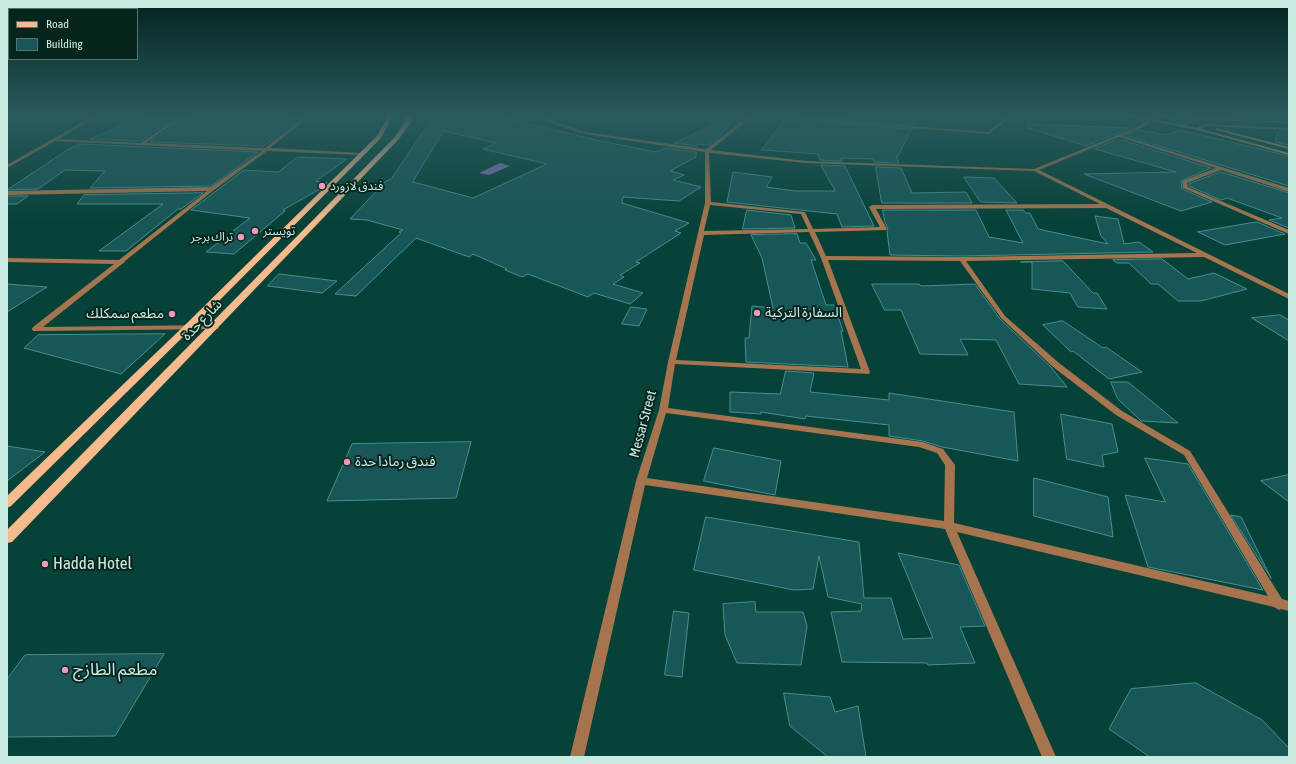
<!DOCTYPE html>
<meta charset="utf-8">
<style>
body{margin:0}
#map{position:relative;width:1296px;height:764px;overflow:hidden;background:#064238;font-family:"Asap Condensed",sans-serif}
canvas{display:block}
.frame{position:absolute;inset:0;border:8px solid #c9ebe2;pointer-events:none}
.legend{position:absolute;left:8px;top:8px;width:130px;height:52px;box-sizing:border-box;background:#07251f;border:1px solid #55746d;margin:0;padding:5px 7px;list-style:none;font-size:12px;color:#c9ebe2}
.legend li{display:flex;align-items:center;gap:8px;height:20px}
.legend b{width:20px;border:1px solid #55746d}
</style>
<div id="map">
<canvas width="1296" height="764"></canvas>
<div class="frame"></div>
<ul class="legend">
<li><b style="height:5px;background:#f7ba8d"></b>Road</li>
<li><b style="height:11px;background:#195657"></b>Building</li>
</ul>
</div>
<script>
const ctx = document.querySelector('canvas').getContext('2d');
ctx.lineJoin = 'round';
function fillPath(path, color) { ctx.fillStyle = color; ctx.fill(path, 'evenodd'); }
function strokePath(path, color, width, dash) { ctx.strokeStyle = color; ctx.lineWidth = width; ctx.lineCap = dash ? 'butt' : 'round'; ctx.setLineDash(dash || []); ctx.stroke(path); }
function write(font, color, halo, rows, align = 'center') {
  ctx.font = font + ' "Asap Condensed","Noto Sans Arabic",sans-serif'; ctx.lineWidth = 4; ctx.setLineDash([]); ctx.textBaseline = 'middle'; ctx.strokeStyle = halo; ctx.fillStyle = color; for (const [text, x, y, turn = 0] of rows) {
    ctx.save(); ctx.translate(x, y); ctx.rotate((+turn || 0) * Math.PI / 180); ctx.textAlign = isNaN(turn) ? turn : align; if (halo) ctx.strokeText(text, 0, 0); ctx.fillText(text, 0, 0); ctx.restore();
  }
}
fillPath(new Path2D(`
 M500 163 510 166 489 175 479 173Z`), '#8b72c1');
const building = new Path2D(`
 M197 116H295L291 119H299L264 146 150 142 182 119 194 118Z
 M434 116H496L592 139H591L656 152 666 148 696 152V157L670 171 684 175 673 180 701 187 679 201 623 197 622 203 689 223 675 231 681 233 636 262 640 263 620 275 624 277 613 284 643 293 630 304 594 293 588 297 528 274 522 277 505 270 507 269 473 254 469 257 416 238 356 296 335 294 401 233 399 232 403 230 367 220 350 219 386 181 391 179ZM444 131 496 143 483 149 547 164 473 198 413 182Z
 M732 116H737L717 139 708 145 697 144V146L675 143Z
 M799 116H918L914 125Z
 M172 119 141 141 90 139 134 120Z
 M785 120 912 129 898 156H896L899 163 874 162 873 159 841 158 842 161 820 160 818 154 762 150Z
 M1029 124 1130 128 1086 146 1028 128Z
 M1140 130 1167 135 1180 130 1289 156V186L1127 136Z
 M1279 131H1289V145L1275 142Z
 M1119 139 1211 168 1181 181 1182 189 1212 202 1181 211 1084 174 1176 172 1095 149Z
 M80 144 258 152 211 186 90 188 105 171 65 170 38 189 7 190 67 150Z
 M298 157 347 159 316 181 327 183 320 188H322L283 210 285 211 234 254 206 252 250 218 191 210 244 170 278 172Z
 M821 165 845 166 874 226 842 227 837 214 727 202 733 172 772 177 766 187 795 191H835Z
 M876 167 901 168 912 193 966 192 972 203H882Z
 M1221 172 1289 193V228L1269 220 1282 218 1227 198 1221 200 1189 186V184Z
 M964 177 994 178 1017 203 981 202Z
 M203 193 181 209H178L126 251H99L163 204H77L84 195Z
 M7 196H28L17 204H7Z
 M747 210 791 215 795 228 743 229Z
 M883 210H976L989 237 1023 243 1006 210H1023L1026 213H1030L1038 229 1108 244 1101 236 1095 216 1118 219 1124 244 1139 242 1153 252 962 256 890 255 887 231 888 229 885 222Z
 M1257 222 1285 234 1225 245 1198 232Z
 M797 234 800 243H806L816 260H811L826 305H834L843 331H841L848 367 746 362 745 338H749L752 306 773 308 762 258 751 235Z
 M1162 259 1188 279 1214 273 1247 289 1201 301H1178L1158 284H1151L1129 263H1117L1113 260Z
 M1063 261 1093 293H1097L1107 309 1078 307 1070 293 1032 289V262H1021Z
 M279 274 337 281 322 293 268 286Z
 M7 284 47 287 7 312Z
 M872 284H919L921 286 975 284 1000 319 1051 367 1067 387 1019 384 996 340 960 339 968 355 920 354 901 310H885Z
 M631 307 647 309 639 326 622 324Z
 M1280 315 1289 320V341L1252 318Z
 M1063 321 1103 348 1106 347 1142 372 1109 379 1073 351 1071 352 1043 325Z
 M165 334 121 374 24 348 38 335Z
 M786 371 814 373 810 392 889 400V393L1014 412 1018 461 942 447 923 441 889 436V425L806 416 805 419 761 412V414L730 412V392L780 394Z
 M1111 382H1128L1178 423 1141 421 1139 419 1118 399Z
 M1061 414 1112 424 1118 452 1102 455 1104 467 1067 459Z
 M471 442 456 498 327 501 352 444Z
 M7 446 45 452 7 481Z
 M714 448 781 461 775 495 704 481Z
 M1145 458 1188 464 1263 590 1148 567 1125 495 1165 502Z
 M1289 475V502L1261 481Z
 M1034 478 1108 497 1113 537 1034 516Z
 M1231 515 1241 517 1271 578Z
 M706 517 859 542 864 598H891L903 639 933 638 898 553 959 565 985 626 960 627 975 663 928 665 927 663 842 662 831 612 861 611 862 604 828 597 819 556 813 589 794 590 694 570Z
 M755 602 756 612H803L807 626 801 665 737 663 725 635 723 604Z
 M674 611 689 613 682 677 665 675Z
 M164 654 115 736 7 737V679L25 655Z
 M1196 683 1262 720 1289 748V757H1150L1109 729 1131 689Z
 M784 693 830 697 835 712 858 706 866 757H828L790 726Z`);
fillPath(building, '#195657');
strokePath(building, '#449092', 1);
fillPath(new Path2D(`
 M93 116H98L59 139 141 143 179 116H184L146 143 265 148 305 116H310L270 148 362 153 364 154 362 155 267 151 214 190 125 261 124 263 122 264 43 327 215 325H218L219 327 218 329 33 331 32 329 33 327 114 264 7 262V258L119 260 207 191 7 195V191L211 187 262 151 55 141 7 168V165Z
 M541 116H546L553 121 585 132 706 149 748 116H753L711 150 806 161 1034 169 1117 135 1143 124 1149 119 1151 120 1145 126 1123 136 1289 188V192L1221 170 1187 183 1188 187 1289 230V234L1183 188 1182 181 1216 168 1119 137 1039 170 1289 294V299L1204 257 966 261 1005 316 1059 363 1122 411 1190 451 1282 599 1289 601V611L1281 609 1279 610 1274 607 957 532 1056 757H1042L945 529 645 485 584 757H570L636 481 659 410 668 362 705 203V152L584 134 551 123ZM709 153 806 163 1034 171 1100 204 872 205 869 207 880 227 813 229 805 212 711 202ZM710 205 801 214 808 229 704 231ZM1106 208 1197 253 962 257 826 256 815 232 886 230 887 229 876 209ZM809 232 821 258 861 369 676 360 704 235ZM828 260 960 261 1001 318 1053 367 1116 415 1184 455 1268 596 954 523 955 465 943 449 923 442 668 408 675 364 869 374 870 372ZM666 413 919 447 937 453 945 465 944 521 647 478Z
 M758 116H778L988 132 1008 116H1013L989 134Z
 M1198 118 1289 121V123L1198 120 1181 127 1178 126Z
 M1204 124 1289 128V130L1205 126 1200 130H1196V128Z`), '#a6754f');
fillPath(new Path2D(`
 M1127 116H1136L1198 128 1289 153V155L1198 130Z
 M1157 116H1166L1176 119 1174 120Z
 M1216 128 1289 147V149L1216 130Z`), '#e39557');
fillPath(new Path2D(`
 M388 116H393L381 138 192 328 11 506 7 508V496L186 324 377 136Z
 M406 116H412V121L398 140 12 542 7 543V530L394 138 406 121Z`), '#f7ba8d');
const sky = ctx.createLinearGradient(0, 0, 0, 223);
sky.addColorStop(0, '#03241f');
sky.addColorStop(0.52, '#2a5a5e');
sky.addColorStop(1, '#2a5a5e00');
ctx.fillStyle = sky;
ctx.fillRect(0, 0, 1296, 223);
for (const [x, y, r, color] of [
 [322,186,4,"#ef9ab8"],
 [255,231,4,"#ef9ab8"],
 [241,237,4,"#ef9ab8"],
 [757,313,4,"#ef9ab8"],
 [172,314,4,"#ef9ab8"],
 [347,462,4,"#ef9ab8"],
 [45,564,4,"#ef9ab8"],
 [65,670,4,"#ef9ab8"]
]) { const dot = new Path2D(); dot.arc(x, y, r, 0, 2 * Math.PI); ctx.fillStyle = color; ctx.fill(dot); strokePath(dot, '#07251f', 1.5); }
write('12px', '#c9ebe2', '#07251f', [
 ["فندق لازورد",330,186],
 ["تويستر",263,231],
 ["تراك برجر",233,237,"right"]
], 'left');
write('14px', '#c9ebe2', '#07251f', [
 ["السفارة التركية",765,313],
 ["مطعم سمكلك",164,314,"right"],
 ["فندق رمادا حدة",355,462]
], 'left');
write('14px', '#c9ebe2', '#07251f', [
 ["شارع حدة",202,320,-46],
 ["Messar Street",643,424,-75]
]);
write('17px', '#c9ebe2', '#07251f', [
 ["Hadda Hotel",53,564],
 ["مطعم الطازج",73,670]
], 'left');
</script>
